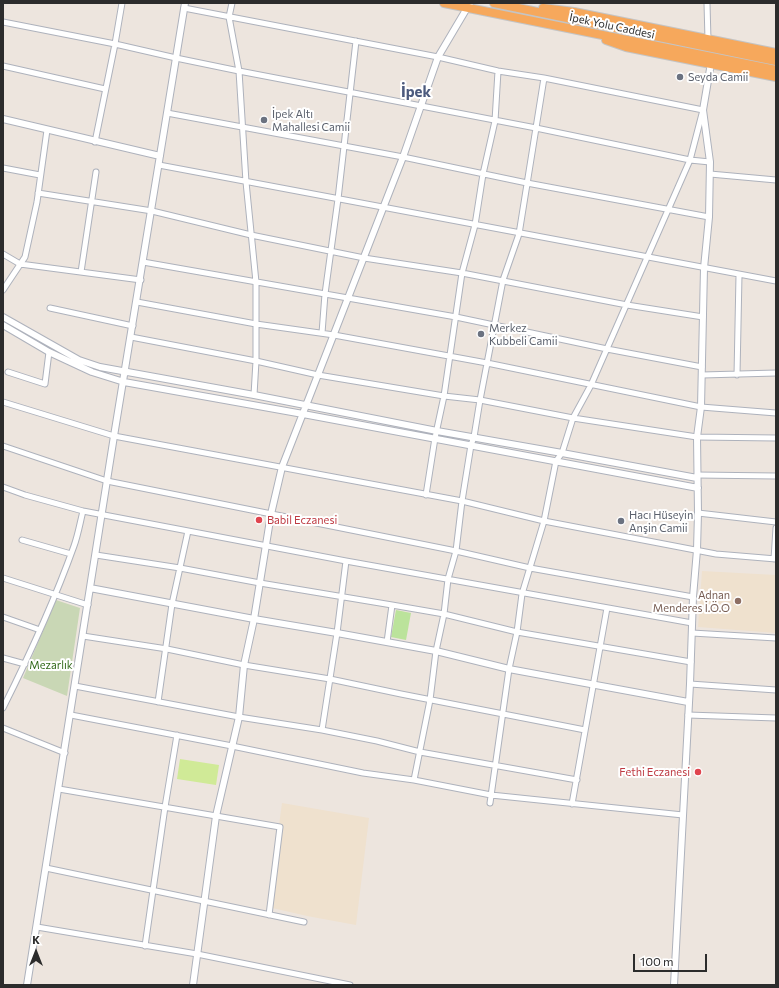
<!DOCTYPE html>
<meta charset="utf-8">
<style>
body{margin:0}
#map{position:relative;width:779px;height:988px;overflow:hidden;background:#ede5de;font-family:Commissioner,sans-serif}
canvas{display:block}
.frame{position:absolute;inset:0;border:4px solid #2c2c2c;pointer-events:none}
.north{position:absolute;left:16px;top:932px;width:40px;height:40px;-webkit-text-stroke:3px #fff;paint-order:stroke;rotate:0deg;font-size:11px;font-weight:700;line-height:16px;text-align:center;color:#2c2c2c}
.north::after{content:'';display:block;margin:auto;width:14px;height:18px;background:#2c2c2c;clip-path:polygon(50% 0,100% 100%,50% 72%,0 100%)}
.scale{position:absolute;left:633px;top:954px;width:74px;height:18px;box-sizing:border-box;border:2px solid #2c2c2c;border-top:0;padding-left:5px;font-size:12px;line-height:14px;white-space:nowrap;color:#2c2c2c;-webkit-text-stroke:3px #fff;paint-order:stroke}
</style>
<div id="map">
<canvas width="779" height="988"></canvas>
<div class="frame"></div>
<div class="north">K</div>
<div class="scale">100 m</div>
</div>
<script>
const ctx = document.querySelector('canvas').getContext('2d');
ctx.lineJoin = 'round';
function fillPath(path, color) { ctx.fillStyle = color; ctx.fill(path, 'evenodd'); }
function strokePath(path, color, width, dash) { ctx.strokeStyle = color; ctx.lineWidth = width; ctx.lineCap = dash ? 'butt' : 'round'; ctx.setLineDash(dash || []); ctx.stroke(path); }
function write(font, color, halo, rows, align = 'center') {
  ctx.font = font + ' Commissioner,sans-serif'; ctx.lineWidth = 4; ctx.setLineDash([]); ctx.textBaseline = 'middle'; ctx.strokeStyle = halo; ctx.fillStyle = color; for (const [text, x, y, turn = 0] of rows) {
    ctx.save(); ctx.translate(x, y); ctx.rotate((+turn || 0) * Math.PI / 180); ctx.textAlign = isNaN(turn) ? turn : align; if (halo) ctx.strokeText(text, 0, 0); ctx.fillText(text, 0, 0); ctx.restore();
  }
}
fillPath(new Path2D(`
 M702 571 776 575V633L698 627Z
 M282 803 369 818 356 925 307 916 268 907Z`), '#efe1ce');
fillPath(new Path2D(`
 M396 610 411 613 406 640 391 637Z`), '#bbe39b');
fillPath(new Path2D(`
 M56 600 80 608 67 696 23 678Z`), '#c9d7b5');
fillPath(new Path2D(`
 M180 759 219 765 216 785 177 779Z`), '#d0ea97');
const minor = new Path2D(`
 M232 3 229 17 239 71 246 182 256 282V361L254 395
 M707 3 708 40
 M184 8 438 57 498 71 544 78 703 110 690 160 591 385 573 418 562 453 556 461 544 521 522 594 517 632 509 669 490 803
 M3 22 115 44 176 58 239 71 536 128 690 160 710 162
 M3 66 105 89
 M167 113 403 157 527 183 709 217
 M95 142 115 44 122 3
 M159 165 776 281
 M3 168 40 175
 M710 174 776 180
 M38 193 152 211 251 235 364 258 462 273 627 305 703 317
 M3 254 20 264 141 280
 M143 262 456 317 607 349 702 367
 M81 272 96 172
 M3 290 25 257 37 202 47 130
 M137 302 256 324 334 335 487 363 701 407 776 413
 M50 308 133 326
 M322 333 325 294 338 199 356 41
 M131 337 256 361 318 375 444 396 480 400 573 418 697 437 776 438
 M8 372 45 384 49 352
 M702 375 776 373
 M737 375 739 275
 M3 402 114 436 462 501 544 521 716 554 776 559
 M3 446 107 481 456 551 530 568 693 597
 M697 475 776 476
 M3 487 25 495 83 511 346 561 692 623
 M426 495 435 438 444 396 462 273 475 225 483 174 495 121 498 71
 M698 513 776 522
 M22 540 71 554
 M96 555 180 568 260 583 392 605 444 614 517 632 691 662
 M774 559 776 528
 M3 578 88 605
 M3 617 40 630
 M692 633 776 638
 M83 636 167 649 244 665 330 679 401 694 585 730
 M387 642 392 605
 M3 658 25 664
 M690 684 776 690
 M75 686 239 717 322 730 377 741 420 752 577 780
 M158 702 172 604 188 531
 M3 708C29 656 54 602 74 546 78 535 80 523 83 511
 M71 715 232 746 363 773 414 780 491 795 683 815
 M688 715 776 718
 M3 728 65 753
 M322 730 337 633 346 561
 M414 780 430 700 436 651 444 614 448 579 456 551 462 501 471 445 474 437 480 400 503 280 519 234 544 78
 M59 789 280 827 269 915
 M572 804 607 608
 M46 868 304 922
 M37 927 197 954 350 985
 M145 946 165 807 177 735`);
const tertiary = new Path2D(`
 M3 119 160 156
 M3 317 79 360 100 367 254 395 437 431 562 453 697 478
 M3 325 49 352 92 372 124 382 303 414 698 488
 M90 588 254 619 337 633 436 651 509 669 688 702
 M27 985 114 436 185 3
 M193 985 216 816 239 717 244 665 254 619 271 514 282 467 403 157 438 57 470 3
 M674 985 690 684 693 597 697 550 698 513 697 437 701 407 704 268 709 217 710 162 703 110 711 63`);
const trunk = new Path2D(`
 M444 3 776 70
 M494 3 776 61
 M543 8 574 12 776 53
 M606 40 626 47 776 77`);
strokePath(minor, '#aeb2bc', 7);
strokePath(tertiary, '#aeb2bc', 8);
strokePath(trunk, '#c4c4c4', 10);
strokePath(minor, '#fff', 5);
strokePath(tertiary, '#fff', 6);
strokePath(trunk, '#f6a85c', 8);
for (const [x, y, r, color] of [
 [680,77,4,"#6b7280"],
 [264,120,4,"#6b7280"],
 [481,334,4,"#6b7280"],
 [259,520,4,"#e0444e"],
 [621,521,4,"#6b7280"],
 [738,601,4,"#8d6e63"],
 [698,772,4,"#e0444e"]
]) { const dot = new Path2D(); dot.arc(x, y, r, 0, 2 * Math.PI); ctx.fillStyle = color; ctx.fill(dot); strokePath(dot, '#fff', 1.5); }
write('11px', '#2c2c2c', '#fff', [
 ["İpek Yolu Caddesi",612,26,12]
]);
write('11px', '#5b616d', '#fff', [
 ["Seyda Camii",688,77],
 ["İpek Altı",272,114],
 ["Mahallesi Camii",272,127],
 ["Merkez",489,328],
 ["Kubbeli Camii",489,341],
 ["Hacı Hüseyin",629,515],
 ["Anşin Camii",629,528]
], 'left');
write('11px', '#be3a42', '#fff', [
 ["Babil Eczanesi",267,520],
 ["Fethi Eczanesi",690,772,"right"]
], 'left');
write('11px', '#785e54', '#fff', [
 ["Adnan",730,595],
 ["Menderes İ.Ö.O",730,608]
], 'right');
write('11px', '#336a1b', '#fff', [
 ["Mezarlık",51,665]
]);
write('bold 15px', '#4c5a7d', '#fff', [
 ["İpek",416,92]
]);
</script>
